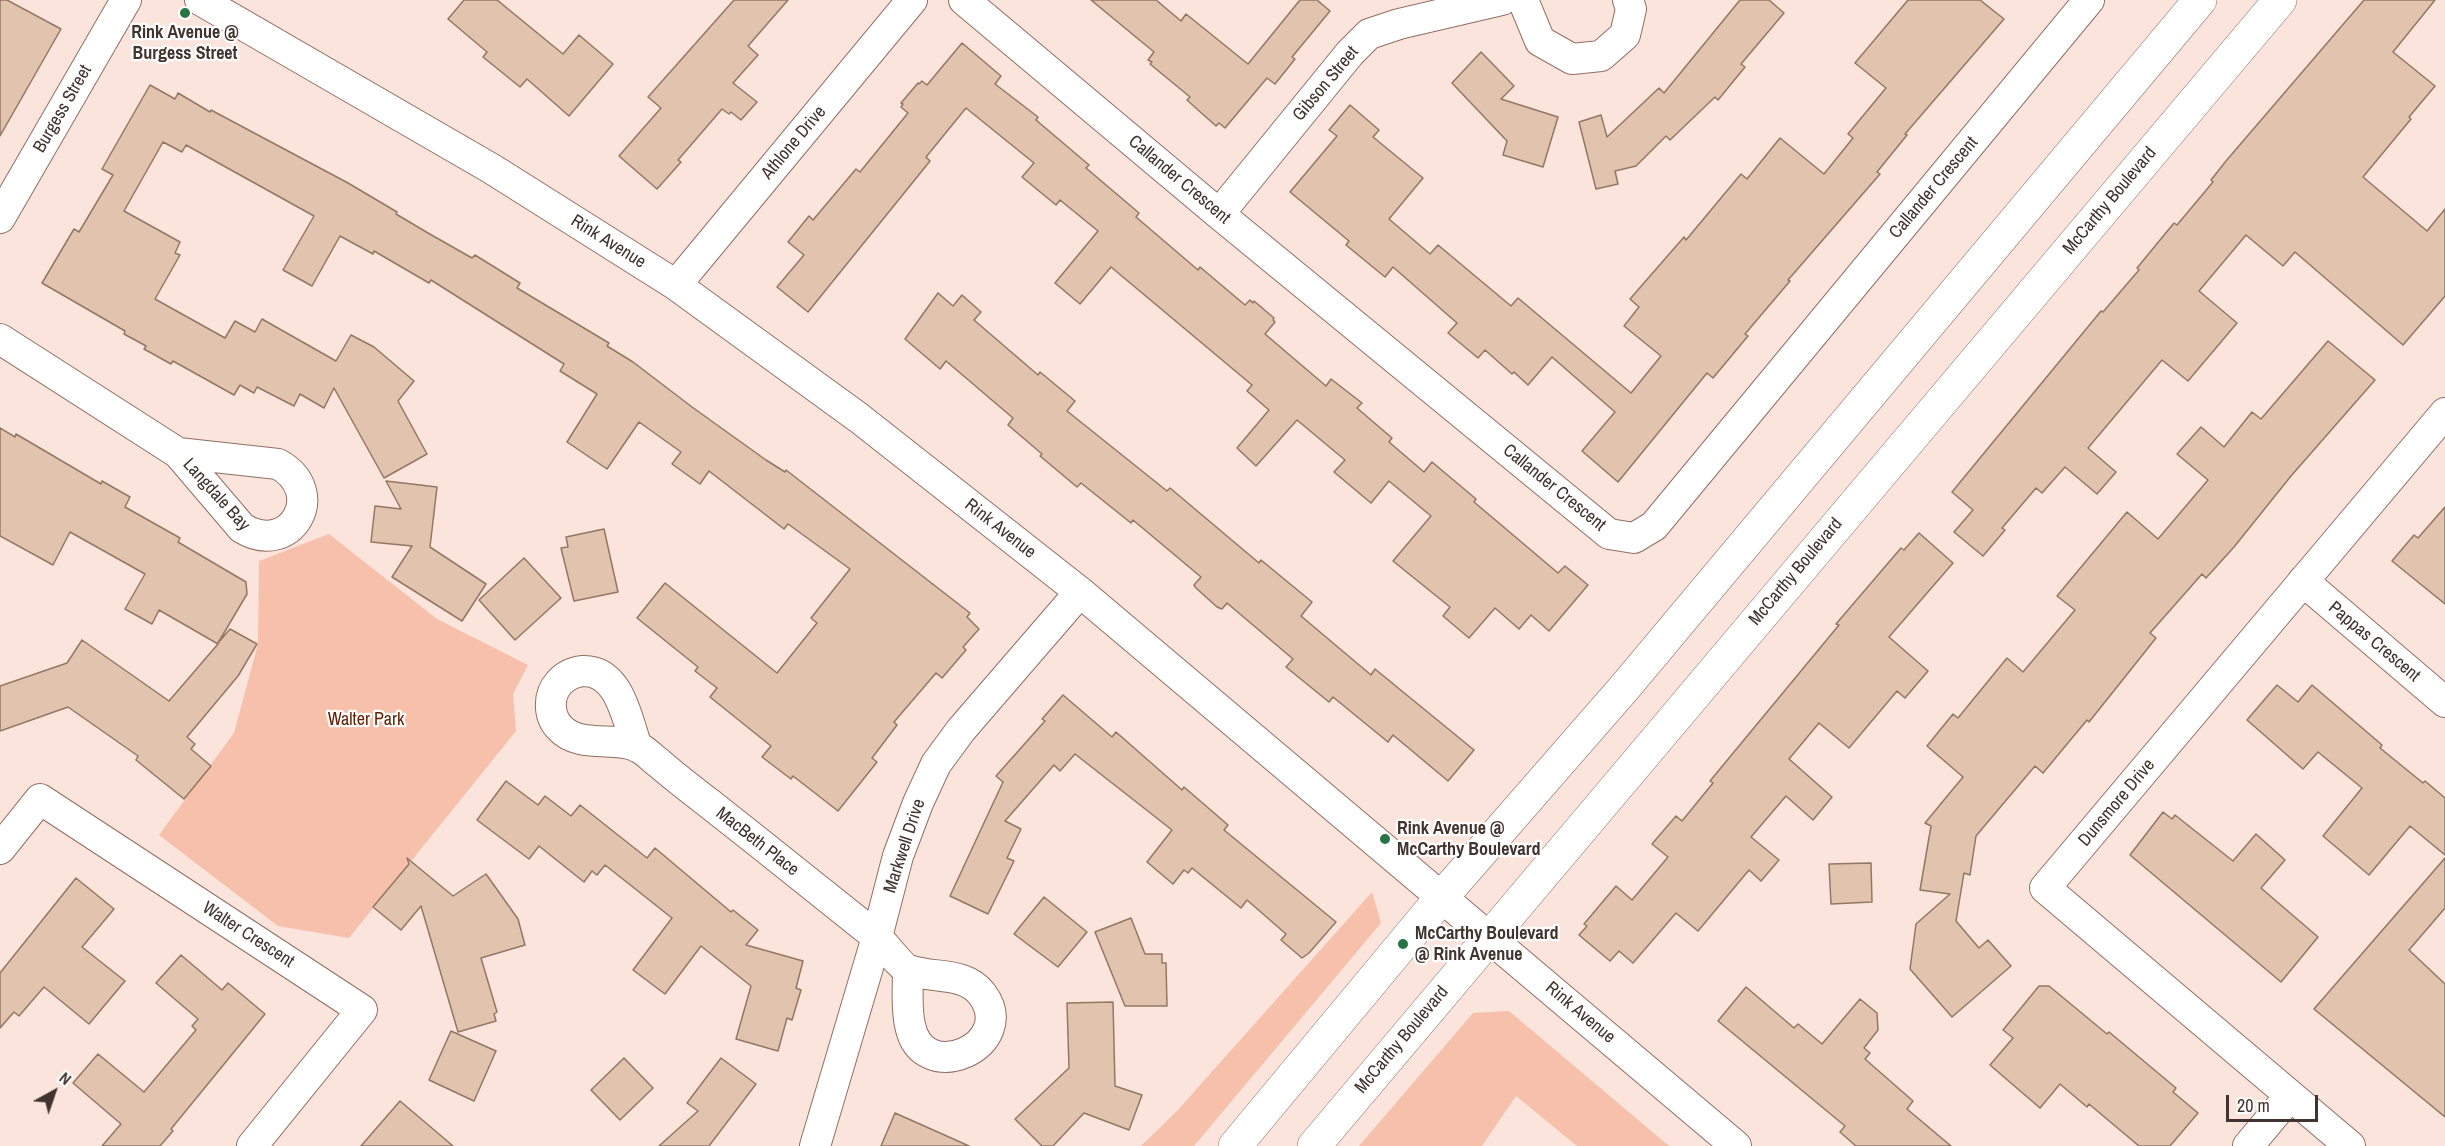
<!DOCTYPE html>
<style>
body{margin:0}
#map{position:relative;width:2445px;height:1146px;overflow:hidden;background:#fbe4db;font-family:"Archivo Narrow",sans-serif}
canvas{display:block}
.north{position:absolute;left:24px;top:1062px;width:60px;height:60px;-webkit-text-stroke:4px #fff;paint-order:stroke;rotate:40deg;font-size:16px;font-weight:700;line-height:24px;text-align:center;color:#41332d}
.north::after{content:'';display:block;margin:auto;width:21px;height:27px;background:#41332d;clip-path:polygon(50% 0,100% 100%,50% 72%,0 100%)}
.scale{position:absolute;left:2226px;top:1095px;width:92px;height:27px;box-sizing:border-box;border:3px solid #41332d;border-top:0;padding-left:8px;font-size:18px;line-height:21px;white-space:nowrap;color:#41332d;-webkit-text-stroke:4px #fff;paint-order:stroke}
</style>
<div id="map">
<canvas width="2445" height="1146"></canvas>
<div class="north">N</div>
<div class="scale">20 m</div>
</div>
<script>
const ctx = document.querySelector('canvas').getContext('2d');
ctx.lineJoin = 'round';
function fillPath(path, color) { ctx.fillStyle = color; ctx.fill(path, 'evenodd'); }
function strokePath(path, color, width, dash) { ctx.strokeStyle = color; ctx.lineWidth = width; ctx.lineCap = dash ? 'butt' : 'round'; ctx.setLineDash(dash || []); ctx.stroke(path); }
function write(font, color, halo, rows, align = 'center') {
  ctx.font = font + ' "Archivo Narrow",sans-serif'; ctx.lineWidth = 4.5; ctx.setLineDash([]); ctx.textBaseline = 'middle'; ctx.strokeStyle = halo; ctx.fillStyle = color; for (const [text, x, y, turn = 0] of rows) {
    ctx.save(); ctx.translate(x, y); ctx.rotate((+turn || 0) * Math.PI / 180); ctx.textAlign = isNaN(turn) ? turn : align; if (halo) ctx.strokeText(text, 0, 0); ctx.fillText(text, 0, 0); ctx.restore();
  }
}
fillPath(new Path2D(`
 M329 534 437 619 528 665 513 694 516 731 349 938 278 926 159 835 234 733 258 644 259 561Z
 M1372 892 1381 923 1194 1146H1141L1177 1111Z
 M1509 1011 1669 1146H1577L1516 1096 1482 1146H1359L1473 1013Z`), '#f7c0ab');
const building = new Path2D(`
 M0 0H7L61 29 0 136Z
 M464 0H497L563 54 579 35 613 64 569 116 527 79 520 87 483 57 487 52 448 19Z
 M734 0H788L748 46 758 55 733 83 757 102 741 120 731 112 729 114 722 109 678 160 681 162 657 189 619 156 661 108 648 97Z
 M1091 0H1156L1181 21 1186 14 1248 64 1300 0H1317L1330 11 1292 57 1295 59 1275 84 1267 78 1225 128 1219 123 1216 126 1198 110 1187 100 1190 97 1150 64 1152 62 1148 60 1154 52Z
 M1740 0H1769L1784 13 1741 64 1745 67 1718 100 1715 97 1670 140 1666 136 1636 166 1615 171 1618 184 1596 189 1579 122 1601 115 1607 137 1659 88 1664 93Z
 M1908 0H1980L2004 19 1905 134 1907 135 1877 172 1880 174 1788 280 1790 281 1745 334 1748 336 1713 378 1707 373 1618 482 1582 451 1615 412 1552 357 1528 385 1514 372 1512 374 1485 350 1478 358 1448 333 1457 323 1393 267 1385 277 1346 245 1349 241 1290 192 1337 136 1329 130 1350 105 1379 130 1373 137 1423 178 1389 219 1430 254 1438 245 1511 306 1518 298 1631 393 1661 356 1624 326 1639 307 1630 299 1684 237 1686 240 1741 174 1747 179 1780 138 1824 174 1853 138 1848 134 1886 88 1855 63Z
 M2364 0H2435L2393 52 2435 86 2409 117 2411 119 2363 177 2427 231 2445 209V296L2403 345 2295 252 2283 266 2246 235 2199 291 2237 323 2188 381 2162 360 2088 448 2116 472 2097 494 2065 467 2042 493 2036 488 2002 528 2005 530 1983 556 1954 532 1973 510 1952 492 2101 311 2103 312 2139 270 2137 268 2174 223 2177 225 2213 182 2211 180 2226 161Z
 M962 43 1001 76 995 84 1038 117 1036 120 1089 165 1086 168 1139 213 1136 217 1198 270 1200 267 1245 305 1250 300 1253 303 1254 301 1274 318 1273 320 1275 322 1265 334 1326 386 1331 379 1362 403 1357 408 1392 438 1389 442 1424 472 1432 462 1476 499 1474 502 1558 573 1565 566 1588 585 1549 631 1531 615 1519 629 1495 608 1469 638 1443 616 1450 607 1393 561 1431 516 1389 481 1371 503 1334 472 1345 460 1297 420 1256 466 1237 448 1269 410 1247 391 1252 385 1111 267 1080 304 1055 283 1098 231 1060 200 1056 205 1022 177 1034 163 966 108 926 157 930 161 808 312 777 287 804 255 788 242 809 216 813 220 856 169 860 172 908 113 901 107 903 104 901 103 918 83 919 84 922 81 927 85Z
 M1481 52 1514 86 1501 99 1558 117 1543 167 1503 155 1507 141 1452 83Z
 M150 85 175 99 178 93 210 112 211 110 348 183 397 212 396 214 428 233 472 258 475 255 520 283 517 288 609 343 607 346 633 362 692 407 766 460 785 472 786 470 970 613 967 617 979 629 963 647 966 650 942 678 936 673 894 722 897 725 872 758 877 762 838 811 793 776 791 779 762 757 771 746 710 697 717 688 695 671 698 667 637 618 665 583 777 673 817 623 811 618 850 569 788 524 784 529 709 471 700 484 672 464 681 452 639 422 607 469 567 442 597 394 560 371 564 364 431 280 429 283 374 251 373 254 340 236 312 286 283 270 314 216 186 145 182 152 163 142 124 211 180 242 175 253 180 255 155 299 225 338 235 321 255 332 262 319 336 361 351 335 374 347 414 381 398 401 427 454 384 478 334 388 324 408 300 394 294 406 257 387 254 393 240 385 234 395 173 361 171 364 144 349 146 346 124 334 125 331 42 283 74 229 79 232 113 175 102 169Z
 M938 293 953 306 962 295 981 312 974 320 1038 375 1040 372 1075 401 1067 411 1167 491 1170 488 1259 563 1261 560 1312 602 1301 616 1371 675 1375 669 1474 750 1448 781 1393 735 1388 742 1333 697 1329 702 1286 667 1293 659 1227 603 1222 609 1217 607 1196 588 1194 585 1201 577 1133 520 1131 523 1081 483 1077 487 1040 456 1042 454 1008 425 1013 418 946 361 940 369 905 339Z
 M2328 341 2375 380 2291 476 2234 547 2206 578 2202 574 2150 633 2156 638 2089 722 2087 720 2043 773 2035 766 1976 836 1970 875 1964 873 1956 921 1979 948 1988 940 2011 966 1952 1017 1910 969 1916 924 1950 894 1920 890 1931 826 1925 823 1963 777 1927 746 1953 714 1958 718 2007 658 2023 672 2075 610 2057 596 2127 512 2158 539 2208 480 2177 454 2201 427 2224 447 2252 412 2261 419Z
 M0 428 15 437 16 434 101 484 102 481 130 497 125 507 180 538 178 542 246 582 247 594 218 643 230 629 257 644 238 676 187 737 195 744 191 749 211 766 184 799 136 760 138 756 68 707 0 731V686L67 663 82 640 169 701 218 644 159 610 152 624 125 609 145 574 70 532 53 565 0 536Z
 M386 481 437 487 430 547 486 584 462 621 392 577 412 546 371 542 375 506 401 509Z
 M2445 507V604L2392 561 2414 535 2418 538Z
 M604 529 618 592 574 601 561 548 568 547 566 537Z
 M1919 533 1953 563 1889 637 1928 671 1905 698 1897 691 1849 748 1819 723 1789 759 1832 797 1813 820 1786 796 1751 837 1779 860 1761 881 1749 870 1698 931 1676 913 1633 963 1619 951 1610 961 1579 935 1587 926 1584 924 1616 886 1632 900 1668 857 1652 844 1676 816 1682 821 1713 783 1710 781 1839 625 1836 624 1901 548 1904 550Z
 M524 558 561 598 515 640 479 600Z
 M2277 685 2298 702 2312 685 2382 745 2380 748 2423 783 2425 781 2445 798V855L2410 826 2369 875 2323 836 2362 788 2318 752 2303 769 2247 720Z
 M1063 695 1112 737 1116 732 1182 790 1184 787 1228 825 1224 830 1336 922 1309 953 1302 958 1281 940 1286 934 1247 900 1241 908 1192 868 1188 873 1184 870 1173 884 1147 862 1172 830 1075 754 1060 771 1054 765 1005 821 1021 829 1007 858 1014 861 988 914 950 896 1003 782 996 776 1045 721 1042 719Z
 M506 781 538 805 545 796 571 816 580 805 647 858 655 848 731 912 733 910 758 930 746 945 803 961 796 988 801 990 792 1020 787 1018 778 1051 736 1039 751 986 701 946 665 994 633 970 672 918 605 865 597 875 592 871 584 882 539 846 529 859 477 820Z
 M2163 812 2172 819 2175 815 2233 861 2256 834 2285 860 2261 888 2318 937 2281 982 2130 855Z
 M407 858 453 896 486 874 518 919 525 945 481 958 497 1012 494 1014 496 1021 458 1032 421 906 401 930 373 907 409 864Z
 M2445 858V908L2409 950 2445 984V1117L2314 1009Z
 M1871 863 1872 902 1831 904 1829 864Z
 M76 878 114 909 82 947 125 981 89 1024 44 987 19 1016 14 1012 0 1028V973Z
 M1044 897 1087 932 1058 967 1014 934Z
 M1131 918 1145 954H1162V963H1166L1167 1006H1125L1095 932Z
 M181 955 222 990 228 983 265 1014 171 1129 173 1131 160 1146H102L121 1124 73 1083 98 1054 144 1092 196 1030 192 1026 198 1019 156 983Z
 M2039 986H2049L2107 1034 2109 1032 2176 1088 2173 1092 2198 1113 2170 1146H2139L2089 1104 2087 1107 2060 1084 2040 1108 1990 1065 2013 1038 2003 1030Z
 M1746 987 1794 1028 1798 1024 1822 1044 1860 999 1877 1013 1878 1030 1864 1048 1870 1053 1865 1059 1913 1101 1907 1109 1951 1146H1856L1840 1132 1845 1126 1718 1021Z
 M1113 1002 1115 1086 1142 1095 1129 1130 1084 1113 1053 1146H1042L1015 1119 1069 1068 1067 1003Z
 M451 1031 496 1051 474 1101 429 1080Z
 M624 1058 653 1088 620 1120 591 1090Z
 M721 1058 756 1084 709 1146H659L698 1111 687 1103Z
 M400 1101 426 1123 453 1146H361Z
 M895 1113 969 1146H881Z`);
fillPath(building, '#e2c3ad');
strokePath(building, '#947763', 1.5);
const minor = new Path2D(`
 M200 0 492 169 676 285 859 418 1080 592 1736 1146
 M964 0 1219 214 1609 534 1634 538 1654 526 2089 0
 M1523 0 1540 41 1572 59 1601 56 1625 35 1631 9 1628 0
 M1219 214 1350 53 1369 34 1399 24 1502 0
 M0 218 126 0
 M676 285 912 0
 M0 339 178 453 242 528C291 558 329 492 278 464L178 453
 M2303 581 2445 702
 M637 747C627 720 620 670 583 671 574 672 565 676 559 683 548 695 548 716 560 728 579 749 617 736 638 747 646 751 653 759 660 764 676 778 693 791 710 804 766 848 822 893 877 937 885 945 901 967 909 970 934 979 964 971 982 994 1020 1045 922 1089 910 1025 906 1008 908 987 908 970
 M0 849 40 799 362 1010 252 1146
 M815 1146 877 937 898 856 918 803 936 764 961 730 1080 592
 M2248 1146 2290 1096
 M2350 1146 2045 888 2445 413`);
const major = new Path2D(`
 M1235 1146 1441 898 1625 687 2200 0
 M1314 1146 2280 0`);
strokePath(minor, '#916f63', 32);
strokePath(major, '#916f63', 34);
strokePath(minor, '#fff', 30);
strokePath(major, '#fff', 33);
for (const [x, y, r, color] of [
 [185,13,6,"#277545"],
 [1385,839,6,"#277545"],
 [1403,944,6,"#277545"]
]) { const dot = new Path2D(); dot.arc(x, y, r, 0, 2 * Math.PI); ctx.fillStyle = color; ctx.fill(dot); strokePath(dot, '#fff', 2); }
write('bold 18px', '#41332d', '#fff', [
 ["Rink Avenue @",185,33,"center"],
 ["Burgess Street",185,54,"center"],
 ["Rink Avenue @",1397,829],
 ["McCarthy Boulevard",1397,850],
 ["McCarthy Boulevard",1415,934],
 ["@ Rink Avenue",1415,955]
], 'left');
write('18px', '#41332d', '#fff', [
 ["Gibson Street",1326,84,-50],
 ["Burgess Street",63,109,-60],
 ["Athlone Drive",794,143,-50],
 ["Callander Crescent",1179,180,40],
 ["Callander Crescent",1934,188,-50],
 ["McCarthy Boulevard",2110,201,-50],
 ["Rink Avenue",608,242,32],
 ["Callander Crescent",1554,488,39],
 ["Langdale Bay",216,495,48],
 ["Rink Avenue",1000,529,38],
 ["McCarthy Boulevard",1796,572,-50],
 ["Pappas Crescent",2374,642,40],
 ["Dunsmore Drive",2117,803,-50],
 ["MacBeth Place",757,842,38],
 ["Markwell Drive",905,846,-72],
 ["Walter Crescent",248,935,33],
 ["Rink Avenue",1580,1013,40],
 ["McCarthy Boulevard",1402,1040,-50]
]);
write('18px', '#632102', '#fff', [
 ["Walter Park",366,720]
]);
</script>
